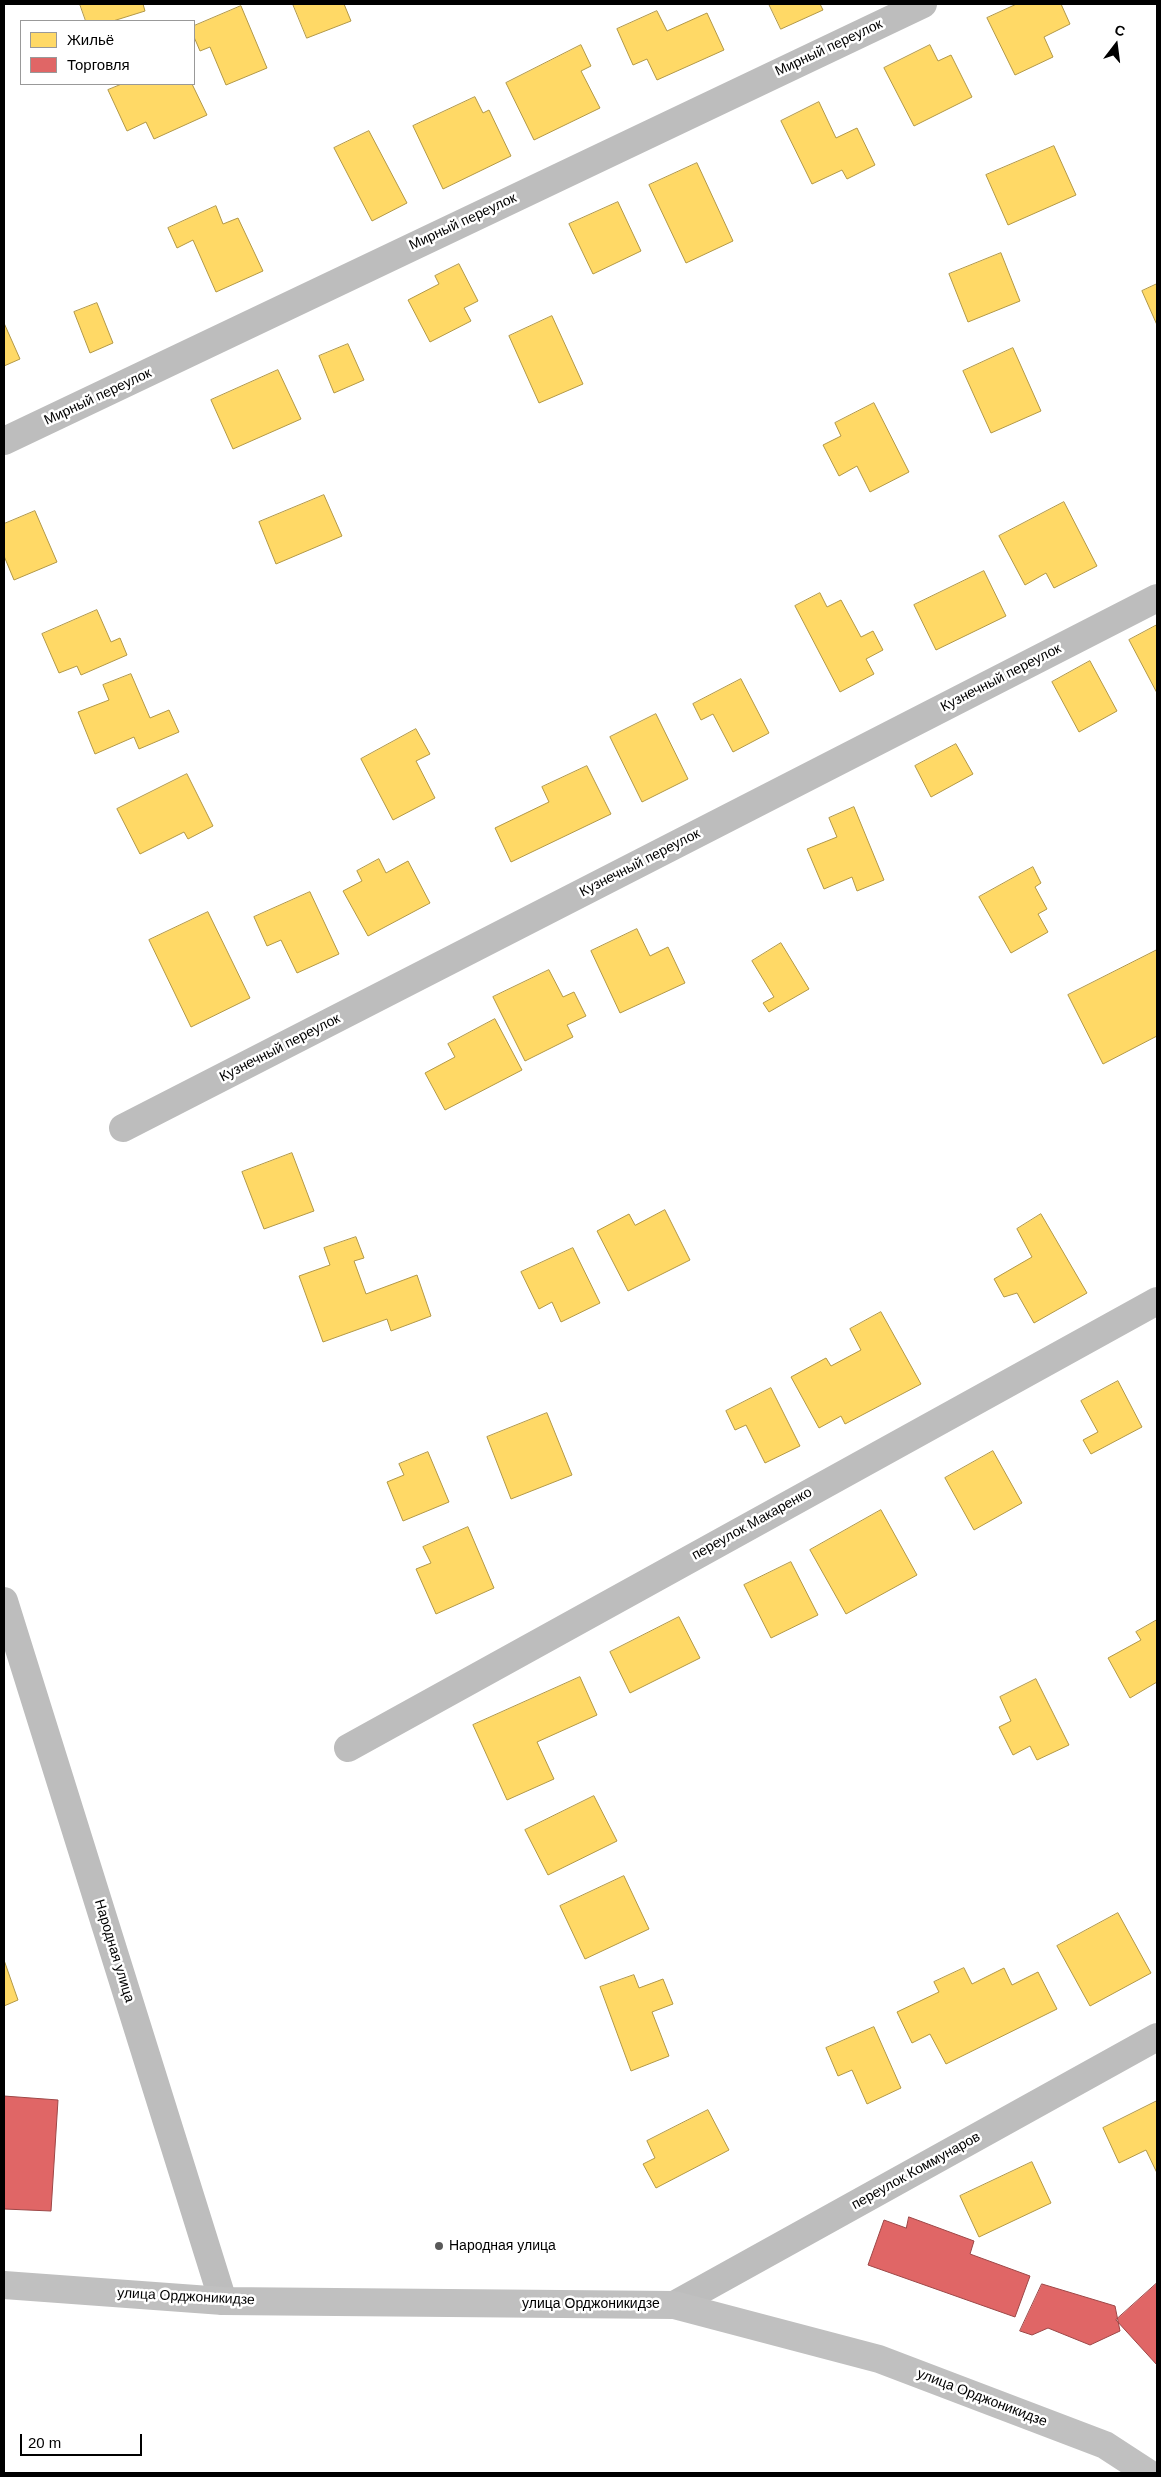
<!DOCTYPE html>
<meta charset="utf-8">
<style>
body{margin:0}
#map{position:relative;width:1161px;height:2477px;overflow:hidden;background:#fff;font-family:Helvetica,sans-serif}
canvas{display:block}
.frame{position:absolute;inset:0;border:5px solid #000;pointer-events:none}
.legend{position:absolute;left:20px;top:20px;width:175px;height:65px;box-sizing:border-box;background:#fff;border:1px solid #999;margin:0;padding:6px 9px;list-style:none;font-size:15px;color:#000}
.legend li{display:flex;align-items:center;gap:10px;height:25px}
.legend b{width:25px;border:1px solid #999}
.north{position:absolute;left:1091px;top:20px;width:50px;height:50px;-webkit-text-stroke:4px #fff;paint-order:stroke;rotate:15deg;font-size:14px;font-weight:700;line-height:20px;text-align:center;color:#000}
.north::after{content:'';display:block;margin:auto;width:18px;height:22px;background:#000;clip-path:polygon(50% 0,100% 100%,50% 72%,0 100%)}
.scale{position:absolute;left:20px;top:2434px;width:122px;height:22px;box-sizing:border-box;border:2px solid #000;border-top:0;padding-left:6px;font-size:15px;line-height:18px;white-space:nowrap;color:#000;-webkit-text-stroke:4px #fff;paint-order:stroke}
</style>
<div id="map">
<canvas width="1161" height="2477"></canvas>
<div class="frame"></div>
<ul class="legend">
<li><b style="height:14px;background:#ffd966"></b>Жильё</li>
<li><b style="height:14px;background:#e06666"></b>Торговля</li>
</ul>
<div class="north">С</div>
<div class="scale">20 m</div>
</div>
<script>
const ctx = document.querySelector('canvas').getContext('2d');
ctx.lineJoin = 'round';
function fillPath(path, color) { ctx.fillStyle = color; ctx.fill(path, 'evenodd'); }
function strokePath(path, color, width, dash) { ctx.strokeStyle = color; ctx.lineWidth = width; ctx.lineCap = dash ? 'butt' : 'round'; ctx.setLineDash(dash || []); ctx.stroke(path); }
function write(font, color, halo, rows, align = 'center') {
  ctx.font = font + ' Helvetica,sans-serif'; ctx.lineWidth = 5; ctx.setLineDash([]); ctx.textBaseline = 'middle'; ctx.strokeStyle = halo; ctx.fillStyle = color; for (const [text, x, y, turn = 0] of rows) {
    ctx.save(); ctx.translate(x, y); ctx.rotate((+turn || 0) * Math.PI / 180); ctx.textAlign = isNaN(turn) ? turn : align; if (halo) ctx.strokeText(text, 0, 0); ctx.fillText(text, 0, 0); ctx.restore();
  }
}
const homes = new Path2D(`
 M80 4H143L145 11 113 21H86Z
 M293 4H344L351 21 307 38Z
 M769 4H820L823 10 781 29Z
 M1017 4H1061L1070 24 1044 37 1053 57 1015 75 987 18Z
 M241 6 267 68 226 85 210 47 200 51 194 37V26Z
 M657 11 667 31 707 13 724 50 657 80 647 59 633 65 617 29Z
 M581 45 591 66 581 71 600 108 534 140 506 83Z
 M930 45 938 61 951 55 972 97 914 126 884 68Z
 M122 84H192L207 115 154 139 146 122 127 131 108 90Z
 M475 97 483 113 489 110 511 156 443 189 413 126Z
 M819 102 836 138 857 128 875 165 847 179 842 170 812 184 781 121Z
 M369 131 407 203 372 221 334 148Z
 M1054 146 1076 195 1008 225 986 175Z
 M697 163 733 241 686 263 649 185Z
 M618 202 641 251 593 274 569 224Z
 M216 206 223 224 238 218 263 271 216 292 193 240 177 248 168 228Z
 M1001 253 1020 301 968 322 949 274Z
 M459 264 478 301 464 308 471 321 430 342 408 300 439 284 435 276Z
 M1157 284V325L1142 291Z
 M97 303 113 343 90 353 74 312Z
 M552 316 583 384 539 403 509 336Z
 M4 323 20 359 4 366Z
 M348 344 364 380 334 393 319 356Z
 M1013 348 1041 411 991 433 963 371Z
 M278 370 301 419 233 449 211 400Z
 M874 403 909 472 870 492 857 466 839 476 823 445 841 436 835 423Z
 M324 495 342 536 276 564 259 522Z
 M1064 502 1097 566 1054 588 1046 573 1025 585 999 536Z
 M35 511 57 562 14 580 4 556V524Z
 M984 571 1006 616 936 650 914 605Z
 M820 593 827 607 841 600 861 637 873 631 883 650 866 659 874 674 840 692 795 606Z
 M97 610 111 642 120 638 127 655 81 675 77 666 59 673 42 634Z
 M1157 625V693L1129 640Z
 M1090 661 1117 711 1079 732 1052 682Z
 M131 674 150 718 169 710 179 732 139 749 134 737 95 754 78 712 109 700 103 685Z
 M741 679 769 733 733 752 713 714 701 720 693 704Z
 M656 714 688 779 642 802 610 737Z
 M416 729 430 754 416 761 435 798 393 820 361 759Z
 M956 744 973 774 931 797 915 766Z
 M587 766 611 814 511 862 495 828 549 802 542 787Z
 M187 774 213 826 188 839 184 832 140 854 117 809Z
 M854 807 884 880 857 891 852 877 824 889 807 849 837 837 829 818Z
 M379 859 386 873 408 861 430 903 368 936 343 891 362 881 357 871Z
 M1033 867 1041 883 1035 887 1047 909 1038 914 1048 932 1011 953 979 897Z
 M310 892 339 954 297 973 281 940 267 946 254 917Z
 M208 912 250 998 191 1027 149 940Z
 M637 929 650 956 668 947 685 983 620 1013 591 951Z
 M781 943 809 989 769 1012 763 1003 774 997 752 961Z
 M1157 950V1036L1103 1064 1068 995Z
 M549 970 563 997 574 992 586 1016 567 1025 573 1037 525 1061 493 997Z
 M495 1019 522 1070 445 1110 425 1073 455 1057 448 1044Z
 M292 1153 314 1211 264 1229 242 1172Z
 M665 1210 690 1260 628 1291 597 1231 629 1214 635 1225Z
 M1041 1214 1087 1293 1034 1323 1017 1293 1004 1297 994 1279 1032 1257 1017 1229Z
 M356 1237 364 1258 354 1261 366 1294 417 1275 431 1316 391 1331 387 1319 323 1342 299 1276 330 1265 324 1248Z
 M573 1248 600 1303 561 1322 552 1302 539 1309 521 1272Z
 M881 1312 921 1384 845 1424 841 1416 819 1428 791 1377 826 1358 831 1366 861 1350 850 1329Z
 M1118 1381 1142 1427 1091 1454 1083 1440 1098 1432 1081 1401Z
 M771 1388 800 1446 765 1463 746 1425 735 1430 726 1411Z
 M547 1413 572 1475 511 1499 487 1437Z
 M993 1451 1022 1503 974 1530 945 1478Z
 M428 1452 449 1502 403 1521 387 1482 404 1475 399 1464Z
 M881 1510 917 1575 846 1614 810 1550Z
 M468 1527 494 1588 436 1614 416 1569 431 1563 423 1547Z
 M791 1562 818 1615 771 1638 744 1585Z
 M679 1617 700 1658 630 1693 610 1652Z
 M1157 1620V1682L1130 1698 1108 1658 1141 1640 1136 1632Z
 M580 1677 597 1715 537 1742 554 1779 507 1800 473 1725Z
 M1036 1679 1069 1745 1037 1760 1030 1746 1013 1755 999 1727 1011 1721 1000 1697Z
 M594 1796 617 1841 548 1875 525 1830Z
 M624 1876 649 1929 585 1959 560 1906Z
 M1118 1913 1151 1973 1090 2006 1057 1946Z
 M4 1960 18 2000 4 2006Z
 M964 1968 972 1984 1004 1968 1012 1985 1038 1972 1057 2009 946 2064 930 2034 912 2043 897 2012 939 1992 934 1982Z
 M634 1975 639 1988 663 1979 673 2004 652 2012 669 2056 631 2071 600 1987Z
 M874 2027 901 2088 867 2104 852 2070 838 2076 826 2048Z
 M1157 2101V2173L1146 2150 1119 2163 1103 2128Z
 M708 2110 729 2150 656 2188 643 2164 655 2158 647 2141Z
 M1032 2162 1051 2203 979 2237 960 2196Z`);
fillPath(homes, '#ffd966');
strokePath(homes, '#b29847', 1);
const shops = new Path2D(`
 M4 2096 58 2100 51 2211 4 2209Z
 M909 2217 974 2241 970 2254 1030 2276 1015 2317 868 2265 884 2220 906 2228Z
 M1157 2283V2365L1116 2320Z
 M1042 2284 1115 2306 1120 2331 1090 2345 1048 2328 1032 2335 1020 2331Z`);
fillPath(shops, '#e06666');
strokePath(shops, '#9d4747', 1);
strokePath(new Path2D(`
 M4 441 923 4
 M123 1128 1157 598
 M4 1601 223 2301
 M348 1748 1157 1301
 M674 2305 1157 2037`), '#bdbdbd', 28);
strokePath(new Path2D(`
 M4 2285 223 2301 674 2305 879 2359 1105 2445 1148 2473`), '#c0c0c0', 28);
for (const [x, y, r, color] of [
 [439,2246,5,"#595959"]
]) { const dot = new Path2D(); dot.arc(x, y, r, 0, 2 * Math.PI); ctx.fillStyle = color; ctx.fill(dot); strokePath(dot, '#fff', 2); }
write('14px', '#000', '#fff', [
 ["Мирный переулок",829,48,-25],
 ["Мирный переулок",463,222,-25],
 ["Мирный переулок",98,397,-25],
 ["Кузнечный переулок",1001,678,-27],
 ["Кузнечный переулок",640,863,-27],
 ["Кузнечный переулок",280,1048,-27],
 ["переулок Макаренко",752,1524,-29],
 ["Народная улица",114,1951,73],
 ["переулок Коммунаров",916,2171,-29],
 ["улица Орджоникидзе",186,2297,3],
 ["улица Орджоникидзе",591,2304],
 ["улица Орджоникидзе",982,2398,21]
]);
write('14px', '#000', '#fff', [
 ["Народная улица",449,2246]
], 'left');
</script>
